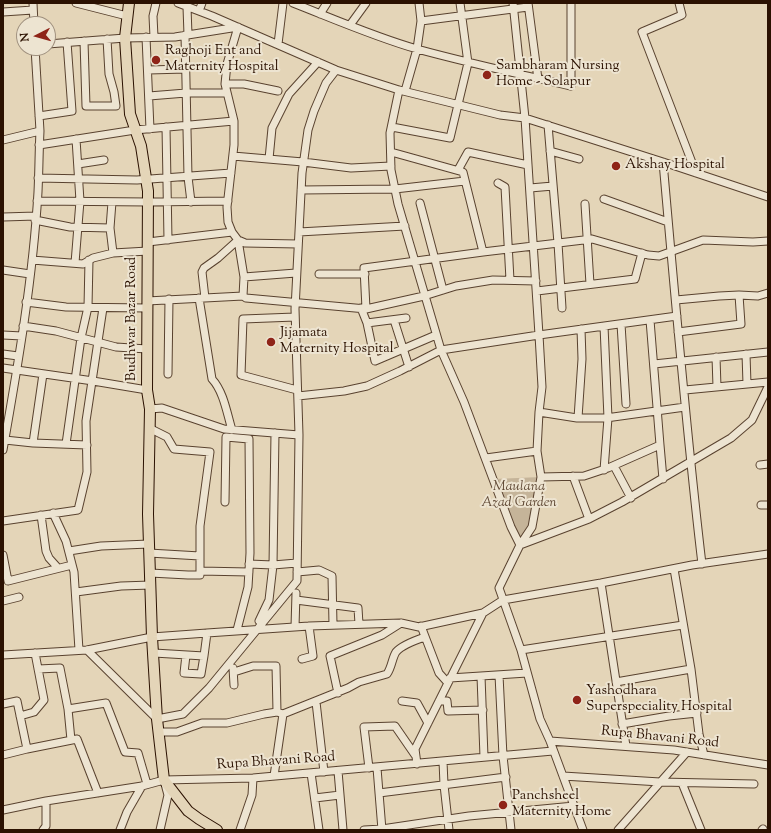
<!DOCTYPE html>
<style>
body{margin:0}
#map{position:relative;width:771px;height:833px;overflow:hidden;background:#e4d5b8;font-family:"Sorts Mill Goudy",serif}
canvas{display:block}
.frame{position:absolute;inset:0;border:4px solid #2b1101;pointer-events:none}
.north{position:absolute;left:16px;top:16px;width:40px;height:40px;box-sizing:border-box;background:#ede4d1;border:1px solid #9f907e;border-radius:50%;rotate:264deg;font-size:11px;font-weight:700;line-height:16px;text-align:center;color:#2b1101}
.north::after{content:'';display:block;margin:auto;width:14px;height:18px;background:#8f2418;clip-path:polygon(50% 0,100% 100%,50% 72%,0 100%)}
</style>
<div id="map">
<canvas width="771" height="833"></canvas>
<div class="frame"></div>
<div class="north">N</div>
</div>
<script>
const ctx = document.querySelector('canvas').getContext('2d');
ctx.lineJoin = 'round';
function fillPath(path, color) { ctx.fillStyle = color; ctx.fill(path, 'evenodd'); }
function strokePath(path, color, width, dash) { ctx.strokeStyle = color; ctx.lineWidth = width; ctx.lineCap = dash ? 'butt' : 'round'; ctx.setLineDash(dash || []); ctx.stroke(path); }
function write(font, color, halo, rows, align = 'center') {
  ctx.font = font + ' "Sorts Mill Goudy",serif'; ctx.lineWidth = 4; ctx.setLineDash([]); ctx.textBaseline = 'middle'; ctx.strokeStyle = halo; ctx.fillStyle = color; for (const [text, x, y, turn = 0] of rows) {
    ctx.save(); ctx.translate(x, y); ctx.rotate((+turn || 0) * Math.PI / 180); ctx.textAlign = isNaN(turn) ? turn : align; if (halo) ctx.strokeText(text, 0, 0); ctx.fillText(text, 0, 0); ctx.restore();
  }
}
fillPath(new Path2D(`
 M541 477 532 527 520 545 494 479Z`), '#c5b499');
const minor = new Path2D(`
 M33 3 34 24
 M76 3 127 16
 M178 3 212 16 336 70 399 90 500 115 525 118 663 162 768 197
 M293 3C334 19 375 37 417 49 468 63 519 74 571 86V3
 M513 3 525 118 539 335 542 387 539 412 537 451 541 477 532 527 520 545 499 588 521 650 540 719 550 741 583 830
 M528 3 538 79
 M679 3 682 15 642 32 696 173
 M187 7 188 35
 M199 11 202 3
 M3 12 33 10
 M320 14 327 3
 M421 21 528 7
 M350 25 366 3
 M185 35 188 177 191 202
 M146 37 150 129
 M154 37 153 16 156 3
 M84 41 86 106H116L114 92 109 74 107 39
 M48 44 125 38 175 37 238 27 227 64 225 84 234 121V145L227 207 228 222 232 232 238 240 245 243 298 244
 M278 44 283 3
 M148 70 186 69
 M225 84H244L278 91
 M399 90 390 133 391 170 398 204 441 350 464 402 511 527 520 545 589 519 622 502 731 438 752 420 768 387
 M405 91 417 49 421 21 419 3
 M149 96 186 93H227
 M39 116 72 111 67 42
 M548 125 558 243 562 308
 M166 127 168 240
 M392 127 450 138 468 63 460 3
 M3 140 40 131 35 48
 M39 145 135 130 234 121
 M550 151 579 159
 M391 152 463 172 483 252
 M233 156 303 162 351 168 391 166
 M269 159 272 128 289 94 318 62
 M663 162C675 296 686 430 702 564
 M78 164 104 160
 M458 170 468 152 528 165
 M38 178 137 180 231 173
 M498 183 505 187 510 280
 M530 188 553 186
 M301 190 395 189 465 181
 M604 199 668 222
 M37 201 148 202 228 201
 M112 202 110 228 113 253
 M420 203 443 290
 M585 204 590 284
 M3 217 36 216
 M35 220 70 227 110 228
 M299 232 405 226
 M148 242 232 232
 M32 260 83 264 93 258 113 253 148 251
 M75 263 80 201 76 139
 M3 270 30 274
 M319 274H365
 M537 291 635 279 642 253
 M739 295 758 296 768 293
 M243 296 244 277 296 273
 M199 298 212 379C224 392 227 414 232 430
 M205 298 202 272 204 268 218 258 238 240 244 277
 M676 300 719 296 739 295 741 324 678 332
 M147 301 243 296 246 298 366 309 364 268 483 252 592 239 648 255 659 256 703 240 753 242 768 241
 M26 302 66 307 147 308
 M361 308 367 323 375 361 436 335
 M366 309 424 296 456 286 493 280 536 281
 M295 317 243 319 241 375 297 390
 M394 320 409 367
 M650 320 660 445
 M367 323 406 318
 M621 324 626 404
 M23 326 56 331 116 347 147 349
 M604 326 608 418 604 470
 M3 335 22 336
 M3 354 18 356
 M746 354 747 384
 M716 357 717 387
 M654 364 768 352
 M3 368 93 381 147 390
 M43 374 33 443 87 445
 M168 374 169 299
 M685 390 768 382
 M298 396 344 391 367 386 400 371 441 350 539 335 677 316
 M150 409 162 408 224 429 299 435
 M539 412 577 418H606L685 407
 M578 418 582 359 581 329
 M149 428 167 437 174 449 210 452 200 526V575H188L150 573
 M5 440 33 443
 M66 444 81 338 88 307 89 260
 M3 450C18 365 33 278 38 192 39 171 39 151 40 131
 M486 458 537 451
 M760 465 768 464
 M614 466 631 498
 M573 476 589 519
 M541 477 584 476 608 468 660 445 663 479
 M225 502 226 437 249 439 250 553 248 587 237 630
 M761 505H768
 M53 513 66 541 74 572 79 650
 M41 515 46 551 49 558 58 568
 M3 521 78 510 87 472 86 421 103 308
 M69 551 101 546 149 544
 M149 553 200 556
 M3 555 8 581 72 565
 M249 564 273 565 297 563
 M674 569 691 669 699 734 704 755
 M200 571 249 572
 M297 572 319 570 332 576 333 625
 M601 583 626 746
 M76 592 121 586 151 585
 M296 600 358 608 359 624
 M3 601 19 597
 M259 621 269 600 273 565 275 433
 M421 626 439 673 448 683
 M295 627 296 593
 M87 650 157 719 183 714 209 688 297 581 299 435 295 309 302 173 308 130 314 111 326 83 336 70
 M521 650 683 625
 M154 653 204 656 201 674 184 673 186 655
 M3 655 87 650 152 637 207 633 309 626 401 623 419 627 483 613
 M204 656 207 633
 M302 659 313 656 309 626
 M233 668 234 685
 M38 669 60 668 68 709 106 703 125 752 138 753 147 784
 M234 672 253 666H276L277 712
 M499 675 503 756 511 830
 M481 676 484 757
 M450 678 527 673
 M616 682 691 669
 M338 693 330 656 382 635 401 623
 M402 701 417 703 428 723
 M439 701H447L448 711 483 710
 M316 702 324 772
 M3 704 17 701 27 749 3 755
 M68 709 71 740
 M20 716 34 712 44 700 35 653
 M622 724 669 716 697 713
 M159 732H177L202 723H227L264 714 277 712 283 714 348 688 359 682 387 674C392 667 392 658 396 652 402 645 416 640 425 637
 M550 741 674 750 768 765
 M27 749 77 739 98 793
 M443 761 444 785 449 830
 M417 764 415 749 483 613 503 600 601 583 692 565 768 554
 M369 768 364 727 395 726 415 755
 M377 768 382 830
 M338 771 343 830
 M311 773 319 830
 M274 776 283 714
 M563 776 660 782 754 784
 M682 783 701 830
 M379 793 506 777
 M315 798 340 795
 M3 810 46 801 142 786 164 780 253 778 553 751
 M43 830 46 826V801
 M120 830 127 812 142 786
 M160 830 168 795 165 784
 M240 830 252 795 253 778
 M364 830 382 829 469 816 574 806
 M618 830 687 752
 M762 830 763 829`);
const highway = new Path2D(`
 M129 3 125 38 130 114 141 146 148 191 147 390 150 409 148 514 152 637 157 719 164 780 188 811 199 819 217 830`);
strokePath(minor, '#59422f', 9);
strokePath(highway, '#2b1101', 12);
strokePath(minor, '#ede4d1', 7);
strokePath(highway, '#e4d5b8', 10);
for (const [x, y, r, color] of [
 [156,60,5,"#8f2418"],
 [487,75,5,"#8f2418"],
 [616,166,5,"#8f2418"],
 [271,342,5,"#8f2418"],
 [577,700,5,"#8f2418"],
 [503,805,5,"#8f2418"]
]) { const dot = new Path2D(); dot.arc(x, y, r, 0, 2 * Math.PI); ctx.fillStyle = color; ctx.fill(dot); strokePath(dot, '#ede4d1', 1.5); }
write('14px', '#2b1101', '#ede4d1', [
 ["Raghoji Ent and",165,52],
 ["Maternity Hospital",165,68],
 ["Sambharam Nursing",496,67],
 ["Home - Solapur",496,83],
 ["Akshay Hospital",625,166],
 ["Jijamata",280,334],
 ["Maternity Hospital",280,350],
 ["Yashodhara",586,692],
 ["Superspeciality Hospital",586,708],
 ["Panchsheel",512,797],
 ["Maternity Home",512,813]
], 'left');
write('14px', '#2b1101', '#ede4d1', [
 ["Budhwar Bazar Road",133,319,-90],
 ["Rupa Bhavani Road",660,738,6],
 ["Rupa Bhavani Road",276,762,-4]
]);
write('italic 14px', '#614a36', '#ede4d1', [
 ["Maulana",519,488],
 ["Azad Garden",519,504]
]);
</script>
